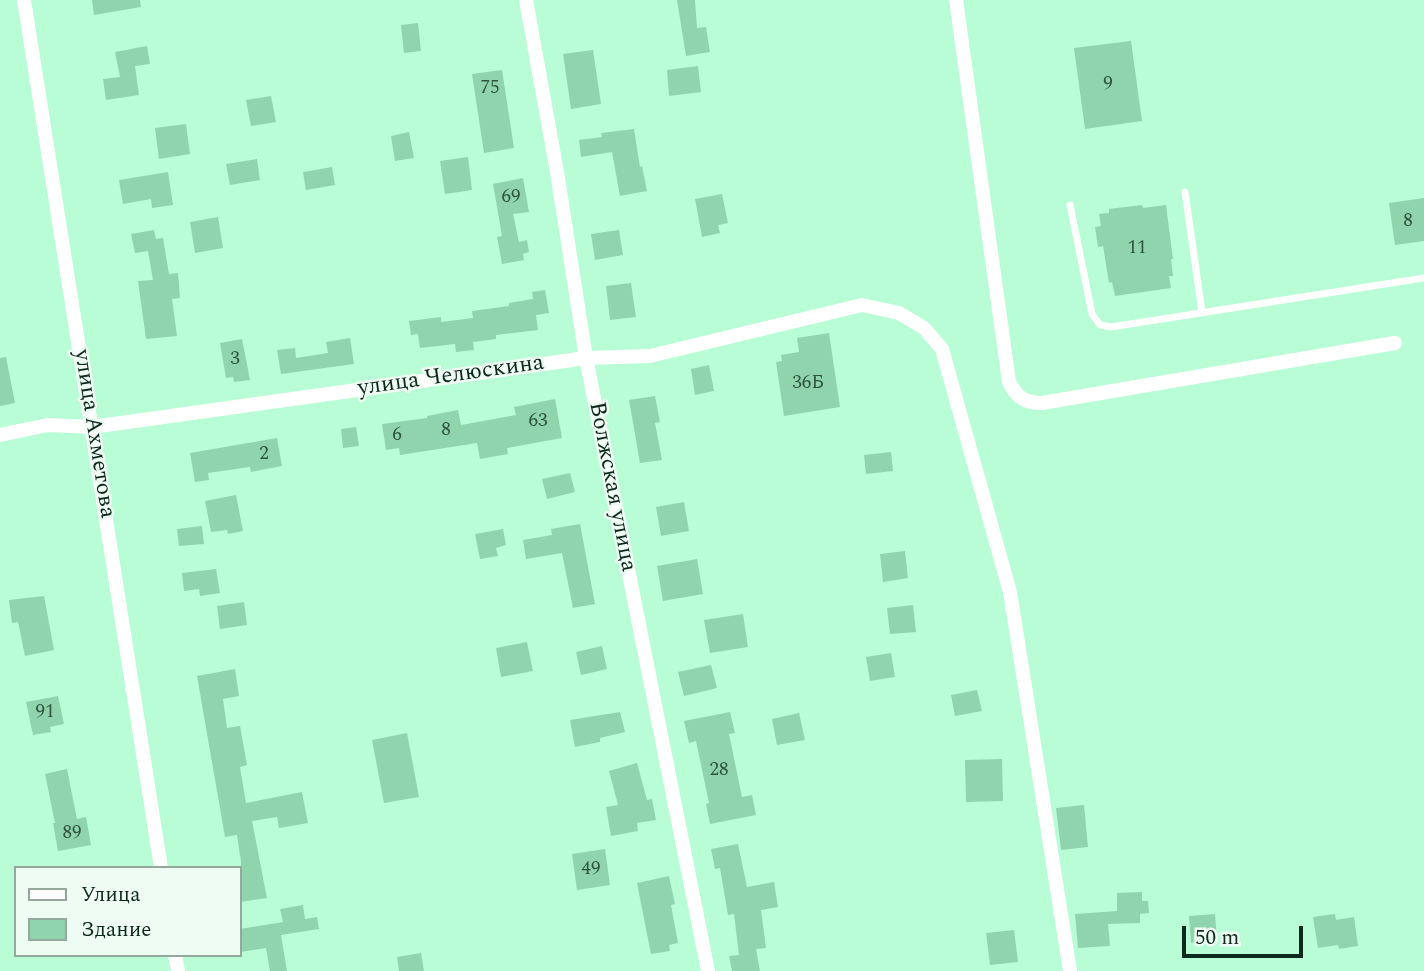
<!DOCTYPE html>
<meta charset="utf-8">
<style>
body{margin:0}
#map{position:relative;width:1424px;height:971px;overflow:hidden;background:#b8fdd5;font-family:Spectral,serif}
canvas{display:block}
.legend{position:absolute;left:14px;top:866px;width:228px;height:91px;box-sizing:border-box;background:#effcf4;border:2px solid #95a89d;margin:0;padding:9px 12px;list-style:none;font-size:21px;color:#0d291b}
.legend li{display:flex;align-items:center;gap:14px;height:35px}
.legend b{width:35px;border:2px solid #95a89d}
.scale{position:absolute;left:1182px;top:926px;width:121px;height:32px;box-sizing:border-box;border:4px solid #0d291b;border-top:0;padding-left:9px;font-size:21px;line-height:24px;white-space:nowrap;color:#0d291b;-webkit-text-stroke:5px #effcf4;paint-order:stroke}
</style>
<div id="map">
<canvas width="1424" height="971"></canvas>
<ul class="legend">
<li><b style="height:9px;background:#fff"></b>Улица</li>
<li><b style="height:19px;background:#90d4ae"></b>Здание</li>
</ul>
<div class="scale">50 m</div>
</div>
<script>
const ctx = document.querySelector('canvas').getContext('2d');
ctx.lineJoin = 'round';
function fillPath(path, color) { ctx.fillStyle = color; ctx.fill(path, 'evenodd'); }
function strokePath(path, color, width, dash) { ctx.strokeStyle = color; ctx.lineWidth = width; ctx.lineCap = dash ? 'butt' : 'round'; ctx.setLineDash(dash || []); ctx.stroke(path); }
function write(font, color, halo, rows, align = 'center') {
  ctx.font = font + ' Spectral,serif'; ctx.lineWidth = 5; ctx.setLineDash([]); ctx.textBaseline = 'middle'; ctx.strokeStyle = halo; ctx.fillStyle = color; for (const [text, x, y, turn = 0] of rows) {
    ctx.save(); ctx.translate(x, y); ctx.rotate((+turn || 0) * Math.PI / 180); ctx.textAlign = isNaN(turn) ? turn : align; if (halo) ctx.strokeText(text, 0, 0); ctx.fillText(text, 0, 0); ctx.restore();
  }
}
fillPath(new Path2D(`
 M92 0H140L141 7 94 15Z
 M677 0H695L697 28 706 27 710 52 686 56Z
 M418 23 421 51 404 53 401 25Z
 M1131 41 1142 121 1085 129 1074 48Z
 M147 46 150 64 135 66 139 95 106 100 103 79 120 77 115 52Z
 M593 50 601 104 571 109 563 54Z
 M698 66 701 92 669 96 667 70Z
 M502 70 514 148 484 153 472 74Z
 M271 96 276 122 251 126 246 100Z
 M186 124 190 154 159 159 155 128Z
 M634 129 640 167 642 166 647 191 620 196 612 152 581 157 579 140 602 137 601 133Z
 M409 132 414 158 395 161 391 136Z
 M468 157 472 190 445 194 440 161Z
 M257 159 260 180 230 185 226 164Z
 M332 167 335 185 306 190 303 172Z
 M168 172 173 205 152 208 151 199 123 204 119 180Z
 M523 178 529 212 513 214 519 242 527 240 529 252 523 254 524 260 502 264 497 237 502 236 493 184Z
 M722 194 728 223 718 225 720 233 702 237 695 199Z
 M1424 198V241L1395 245 1389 203Z
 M1142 205 1143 208 1166 205 1173 259H1171L1173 276H1169L1171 288 1115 296 1112 282 1109 283 1103 246 1098 247 1095 227 1101 226 1099 214 1109 213V209Z
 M218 217 223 248 195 253 190 222Z
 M154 230 156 239 163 238 169 274 178 273 180 298 172 299 177 336 146 339 138 281 153 280 148 251 135 253 131 234Z
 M619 230 623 255 595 260 591 234Z
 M631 283 636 317 610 320 606 286Z
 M545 290 549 313 536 315 538 330 496 335V339L473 342 474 350 456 352 455 344 420 348 418 334 411 335 409 321 441 317V322L473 318 472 311 509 306V303L533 299 532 292Z
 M829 333 840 407 784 416 776 362 782 361 781 355 799 352 797 338Z
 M350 338 354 364 281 374 277 350 295 348 296 358 328 353 326 342Z
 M242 339 250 380 234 382 233 377 226 378 220 343Z
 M6 357 15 403 0 406V358Z
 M709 365 714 391 695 395 691 369Z
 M655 396 660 422 655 423 662 460 640 463 629 400Z
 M555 399 562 438 507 448 508 454 480 459 477 443 400 455 399 448 386 450 382 424 427 418V416L458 410 461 425 516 415 514 407Z
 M356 427 359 446 343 448 341 429Z
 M277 438 282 466 251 472 250 467 208 473 209 480 195 482 190 453Z
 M891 452 893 471 866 474 864 455Z
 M570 473 575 492 547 499 542 479Z
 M236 495 243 531 228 534 227 530 211 532 205 501Z
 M684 502 689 531 661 536 656 507Z
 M580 524 595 604 573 608 562 553 526 559 523 540 552 535 551 529Z
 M202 526 204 544 179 546 177 529Z
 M503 529 506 545 496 548 498 556 480 559 475 534Z
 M905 551 908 578 883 582 880 554Z
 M697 559 703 594 663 601 657 566Z
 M216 569 220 593 200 596 199 589 184 591 182 573Z
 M44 596 54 650 25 656 18 622 12 623 9 600Z
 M244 602 247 625 220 629 217 606Z
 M913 605 916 632 890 634 887 608Z
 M743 614 748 647 710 653 704 620Z
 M527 642 533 671 501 677 496 648Z
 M602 646 607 669 581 675 576 652Z
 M891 653 895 677 870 681 866 657Z
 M711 665 717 688 684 696 678 672Z
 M235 669 239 696 223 699 227 728 240 726 247 765 240 767 246 803 302 792 308 823 279 828 277 817 252 821 267 898 240 902 241 862 237 835 225 837 197 676Z
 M977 690 982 711 955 716 951 695Z
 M58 696 64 724 50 727 51 732 33 735 26 702Z
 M620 712 625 732 600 738V742L575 747 570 720Z
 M730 712 735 733 729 734 742 797 752 795 756 815 710 824 706 804 709 803 696 741 689 743 684 721Z
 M799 713 805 740 777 745 772 719Z
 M407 733 419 797 384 803 372 740Z
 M1002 759 1003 801 966 802 965 760Z
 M637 763 647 800 652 799 656 820 637 823 638 831 611 836 606 807 618 805 609 771Z
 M67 769 77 819 86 817 91 845 58 851 53 823H55L45 774Z
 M1084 805 1088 847 1061 850 1056 808Z
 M738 844 747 887 774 882 778 907 761 910 766 948 756 949 760 971H732L729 956 739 955 734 914 728 915 720 868 715 869 711 849Z
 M605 849 610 885 577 890 572 854Z
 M669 876 675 904 671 905 678 943 669 945 670 951 651 954 637 883Z
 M1142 892V901H1148L1149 913 1140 914V923L1108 924 1110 946 1078 948 1075 914 1117 911V893Z
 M303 905 305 919 317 917 319 929 281 935 287 971H270L266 948 240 952V929L283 922 280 909Z
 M1215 914 1217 941 1191 943 1189 916Z
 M1335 914 1336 920 1354 917 1358 946 1339 949 1338 945 1318 948 1313 917Z
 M1014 930 1018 962 990 965 986 933Z
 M421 953 424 971H399L397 957Z`), '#90d4ae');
strokePath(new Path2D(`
 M1185 192 1202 312
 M1070 205 1092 314 1100 325 1111 327 1424 278`), '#fff', 7);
strokePath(new Path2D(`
 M24 0 161 868
 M526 0 557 172 586 358 708 971
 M956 0 1009 382C1017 398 1025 403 1042 403L1395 343
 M0 435 48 425 92 427 586 358 650 356 862 305 899 313 924 328 942 349 1010 592 1070 971
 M175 955 178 971`), '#fff', 14);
write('19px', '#2e5440', null, [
 ["9",1108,85],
 ["75",490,89],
 ["69",511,198],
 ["8",1408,222],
 ["11",1137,249],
 ["3",235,360],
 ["36Б",808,384],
 ["63",538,422],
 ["8",446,431],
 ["6",397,436],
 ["2",264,455],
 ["91",45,713],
 ["28",719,771],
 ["89",72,834],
 ["49",591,870]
]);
write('23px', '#0d291b', '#effcf4', [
 ["улица Челюскина",451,377,-8],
 ["улица Ахметова",93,434,81],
 ["Волжская улица",611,487,79]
]);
</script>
